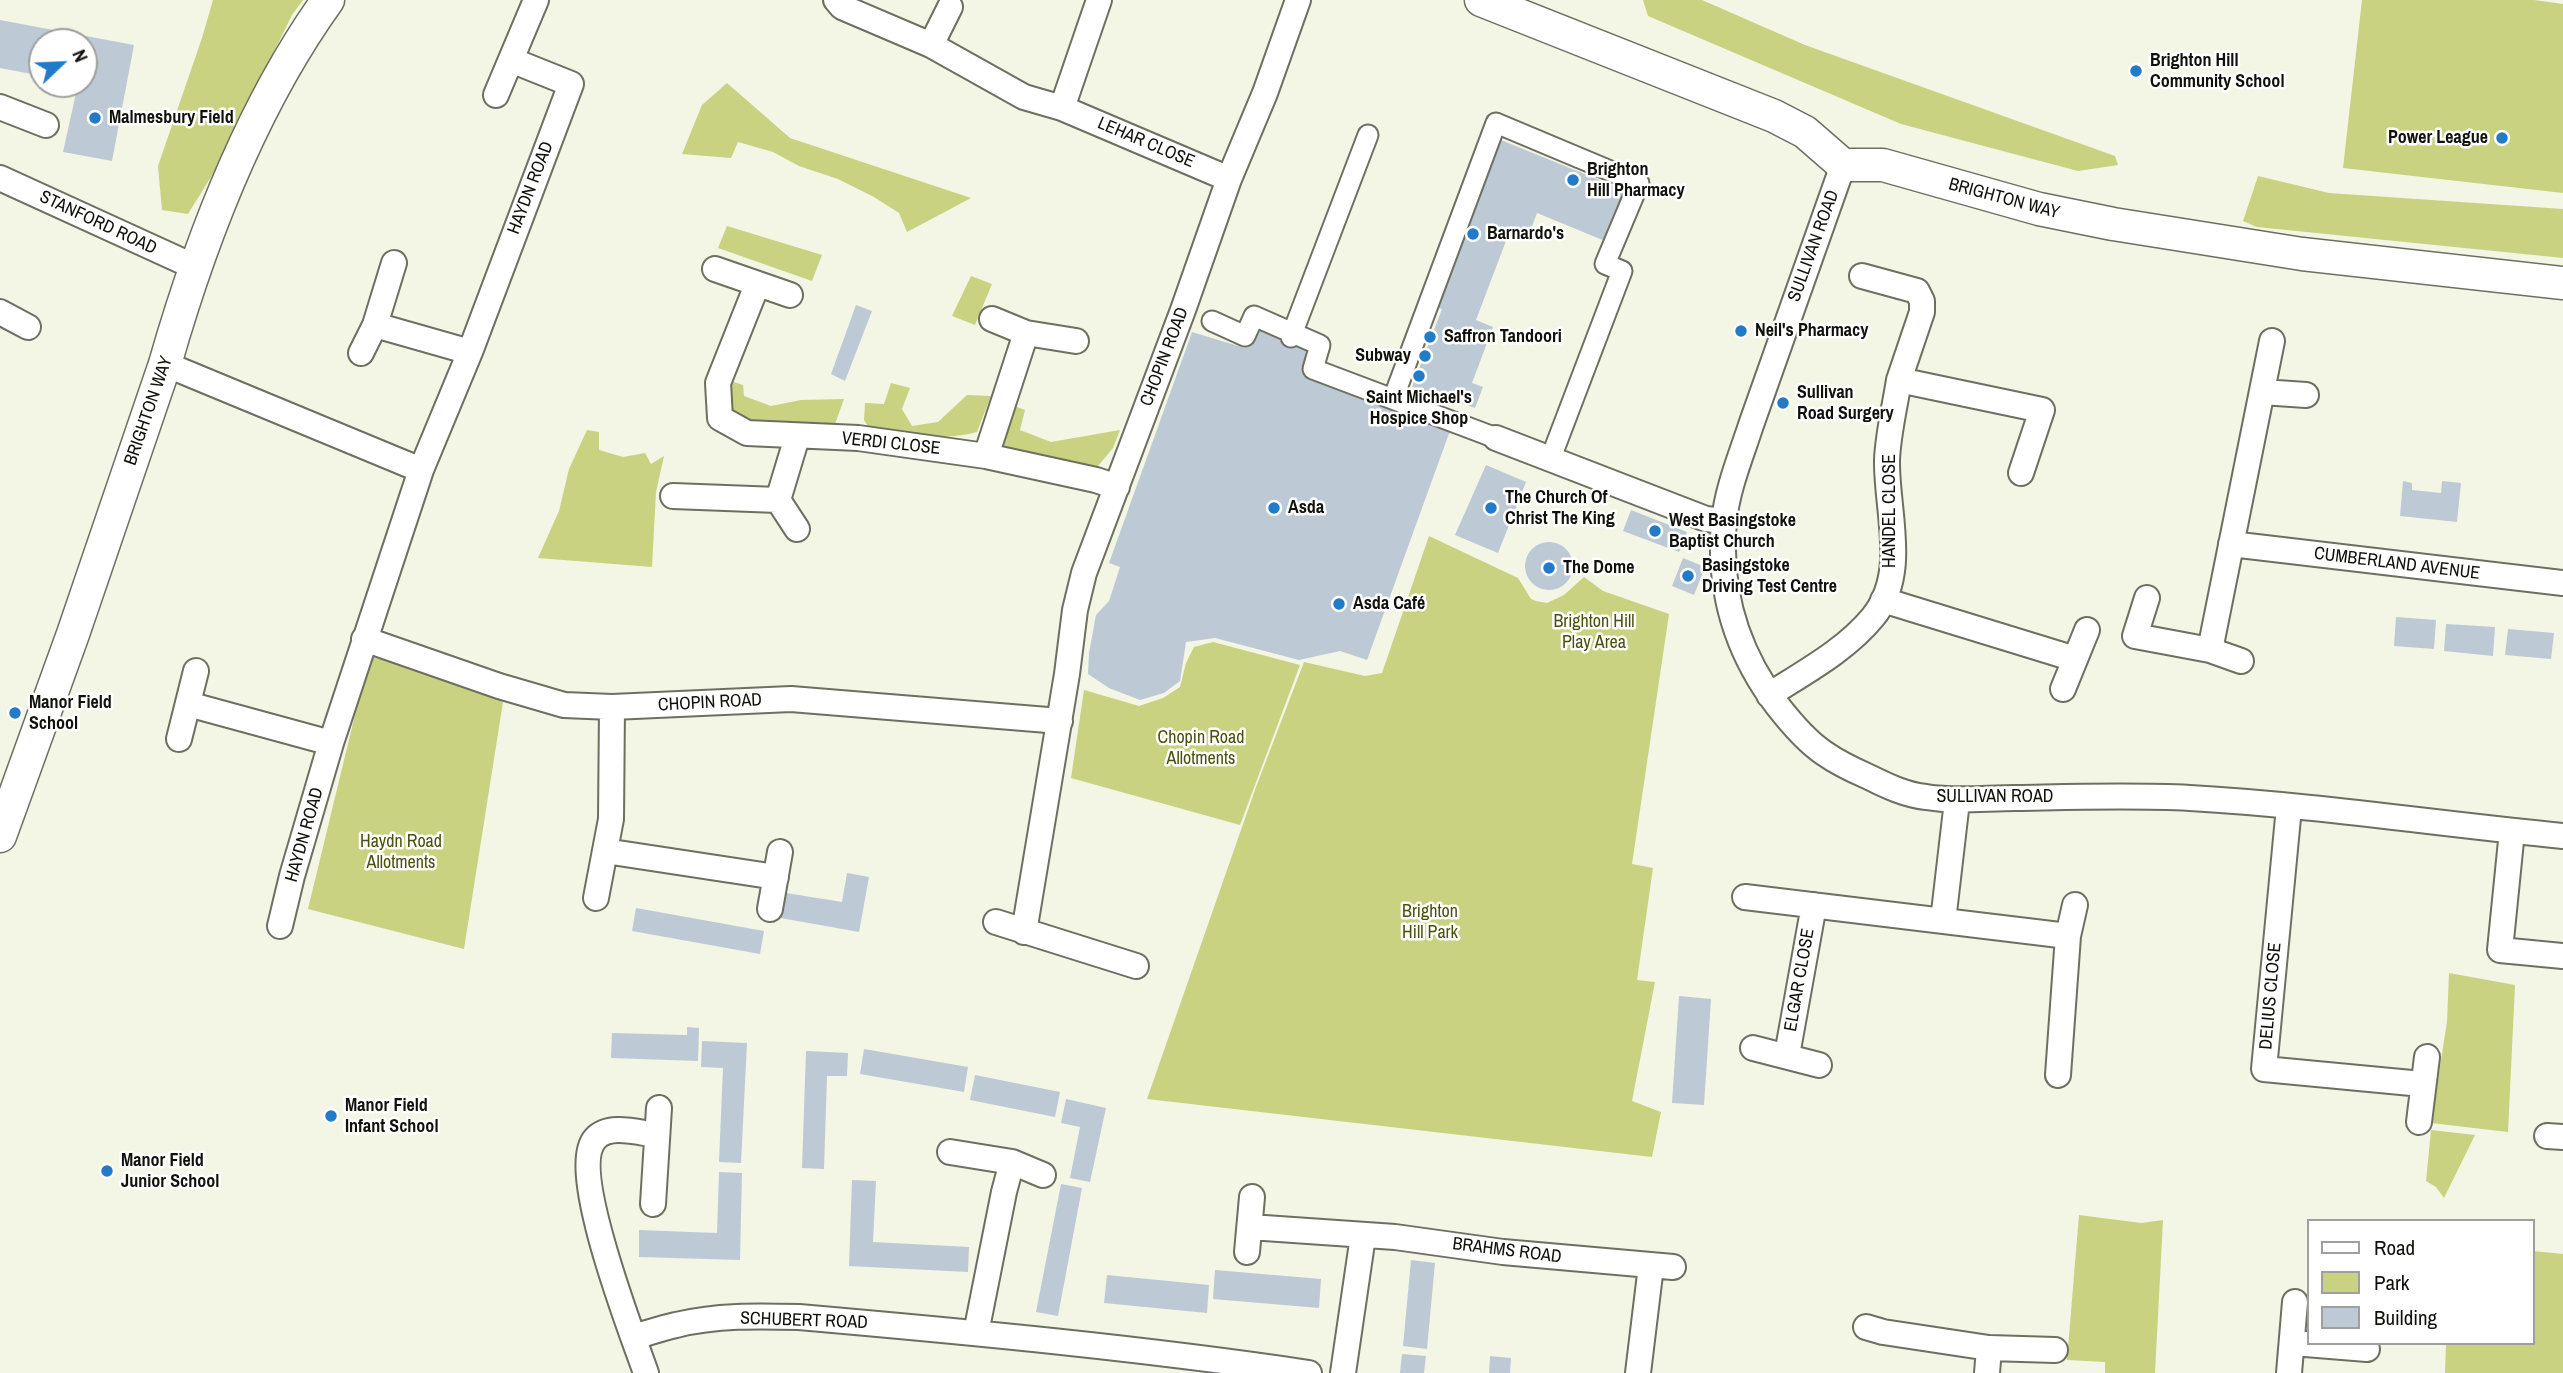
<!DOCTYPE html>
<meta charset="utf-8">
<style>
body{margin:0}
#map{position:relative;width:2563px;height:1373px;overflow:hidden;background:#f3f5e5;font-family:"Archivo Narrow",sans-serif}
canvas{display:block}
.legend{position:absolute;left:2307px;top:1219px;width:228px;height:126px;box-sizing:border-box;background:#fff;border:2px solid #9fa09d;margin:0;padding:9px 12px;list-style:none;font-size:21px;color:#10110b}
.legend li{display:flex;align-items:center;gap:14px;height:35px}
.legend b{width:35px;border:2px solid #9fa09d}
.north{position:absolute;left:28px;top:28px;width:70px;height:70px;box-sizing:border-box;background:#fff;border:2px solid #9fa09d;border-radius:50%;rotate:67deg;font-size:19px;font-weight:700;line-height:28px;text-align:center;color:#10110b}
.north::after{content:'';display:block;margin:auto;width:24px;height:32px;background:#227bc9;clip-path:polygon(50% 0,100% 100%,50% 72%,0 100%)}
</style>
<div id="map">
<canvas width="2563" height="1373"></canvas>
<ul class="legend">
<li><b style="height:9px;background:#fff"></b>Road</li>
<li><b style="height:19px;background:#c8d281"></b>Park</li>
<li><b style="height:19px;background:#bec9d6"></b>Building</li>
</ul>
<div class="north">N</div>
</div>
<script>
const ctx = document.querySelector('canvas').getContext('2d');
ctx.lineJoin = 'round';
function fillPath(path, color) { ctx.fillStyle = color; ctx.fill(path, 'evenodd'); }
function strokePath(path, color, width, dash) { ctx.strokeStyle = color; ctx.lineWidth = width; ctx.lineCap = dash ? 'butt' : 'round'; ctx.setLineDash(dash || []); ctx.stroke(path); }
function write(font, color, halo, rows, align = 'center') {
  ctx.font = font + ' "Archivo Narrow",sans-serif'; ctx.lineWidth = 5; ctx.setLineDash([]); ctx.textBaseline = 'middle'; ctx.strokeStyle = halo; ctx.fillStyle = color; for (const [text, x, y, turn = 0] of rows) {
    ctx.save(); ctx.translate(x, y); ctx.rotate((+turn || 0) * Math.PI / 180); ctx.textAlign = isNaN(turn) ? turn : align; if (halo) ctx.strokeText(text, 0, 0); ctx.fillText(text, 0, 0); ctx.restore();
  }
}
fillPath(new Path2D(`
 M213 0H303L292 15 216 169 188 214 162 210 158 166 202 38Z
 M1643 0H1702L1805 45 2115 156 2118 165 2078 171 1901 124 1648 16Z
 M2362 0H2534L2563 4V193L2343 168Z
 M727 83 790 138 971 198 907 232 899 213 874 197 838 179 799 166 773 152 738 142 731 158 682 154 702 105Z
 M2258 176 2329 193 2563 209V258L2257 227 2243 221Z
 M727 226 822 255 812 281 718 248Z
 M971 276 992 284 975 325 952 316Z
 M728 380 743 385 744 396 771 406 801 400 844 399 834 427H765L732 416Z
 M891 383 910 388 902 409 912 426 938 422 967 395 991 396 977 432C943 441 907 436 872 433L864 420 865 403 884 404Z
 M1009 404 1025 410 1020 430 1051 442 1120 430 1113 448 1093 472 987 450Z
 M587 430 599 432V450L623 457 645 453 651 464 664 456 656 492 652 567 538 558 559 511 569 469Z
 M1429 536 1518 578 1531 599 1536 601 1547 603 1564 595 1584 577 1603 591 1669 614 1632 864 1653 868 1637 980 1655 982 1632 1101 1661 1112 1652 1157 1147 1099 1256 787 1304 662 1365 676 1382 673Z
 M1213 642 1300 665 1240 825 1071 778 1084 690 1139 706 1163 698 1180 687 1186 663 1194 647Z
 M369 657 506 683 464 949 308 909Z
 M2449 973 2515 985 2508 1132 2431 1123 2447 1022Z
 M2431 1130 2475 1135 2444 1198 2436 1187 2426 1181Z
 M2079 1215 2141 1223 2163 1220 2155 1373H2105V1362L2067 1360Z
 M2533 1251 2563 1254V1373H2445L2446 1343H2533Z`), '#c8d281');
fillPath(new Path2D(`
 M0 20 134 45 112 161 63 152 78 84H84V42H42V76L0 68Z
 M1496 138 1624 190 1605 241 1537 213 1527 240 1509 233 1476 320 1493 327 1472 383 1483 387 1475 408 1412 387 1442 309 1432 306Z
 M856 305 872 311 845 381 831 374Z
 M1259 323 1313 347 1304 373 1451 428 1367 660 1340 651 1299 660 1215 638 1186 642 1180 681 1164 693 1140 700 1109 688 1088 674 1089 653 1096 615 1109 601 1120 567 1109 563 1192 332 1245 348Z
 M1486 465 1526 482 1498 553 1455 535Z
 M2403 481 2412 483V490L2441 493 2442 481 2461 483 2457 522 2400 516Z
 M1631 510 1687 532 1679 552 1623 531Z
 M1525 566a24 24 0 1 1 48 0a24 24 0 1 1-48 0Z
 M1683 558 1705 567 1694 595 1672 586Z
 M2396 617 2436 620 2434 649 2394 646Z
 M2446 624 2495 627 2493 656 2444 651Z
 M2508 629 2554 633 2551 659 2505 655Z
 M847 873 869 877 859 932 775 917 780 892 842 902Z
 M636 908 764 931 760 954 632 931Z
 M1679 996 1711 999 1704 1105 1672 1103Z
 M687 1027 699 1028 698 1061 611 1058 612 1033 687 1035Z
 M702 1041 747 1043 741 1163 719 1162 723 1068 701 1067Z
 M864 1049 968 1067 964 1092 860 1074Z
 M806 1051 848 1053 847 1076H827L824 1169 802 1168Z
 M975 1075 1060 1092 1055 1117 970 1100Z
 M1066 1099 1106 1108 1090 1182 1070 1178 1080 1127 1061 1123Z
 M719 1172 742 1173 740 1260 639 1257V1230L717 1233Z
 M852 1180 876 1181 873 1242 969 1247 968 1272 849 1266Z
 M1061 1184 1082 1188 1058 1316 1036 1312Z
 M1411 1260 1435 1263 1427 1349 1403 1346Z
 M1215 1270 1321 1279 1319 1308 1213 1299Z
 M1107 1275 1209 1285 1207 1313 1104 1303Z
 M1402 1354 1426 1356 1424 1373H1400Z
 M1490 1356 1511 1358 1510 1373H1489Z`), '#bec9d6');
const pedestrian = new Path2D(`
 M1212 321 1245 336 1254 316 1320 345 1313 369 1496 438
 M1291 337 1368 135
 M1393 399 1496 123 1639 183 1605 264 1622 271 1555 447`);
const minor = new Path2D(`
 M836 0 842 7 931 45 1024 97 1062 108 1229 179
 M931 45 950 7
 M496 95 536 0
 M0 107 46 125
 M1062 108 1099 0
 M1843 165 1751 425C1741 456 1727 489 1724 522 1718 590 1737 652 1777 705 1791 723 1806 741 1824 753 1838 763 1853 770 1869 777 1887 786 1906 795 1926 797 1956 802 1986 798 2016 798 2073 797 2132 795 2190 798 2314 805 2439 824 2563 836
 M0 178 197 268
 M715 269 790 295
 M1862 276 1917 291 1922 301V312L1899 380
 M757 285 718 383 720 418 747 433 858 438 986 456 1096 480 1117 487
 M0 312 28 327
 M375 325 470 352
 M1026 333 1076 341
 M361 353 375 325 394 263
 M165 364 421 470
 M2262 392 2306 395
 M1496 438 1706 519 1724 521
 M986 456 1026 333 992 319
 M673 496 778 500 797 437
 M778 500 797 529
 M2231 544 2563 583
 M2147 598 2135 636 2210 650 2241 661
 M1883 600 2075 659
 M364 639 499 686 564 705 612 707 791 699 1060 721
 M2210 650 2272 341
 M2063 689 2087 630
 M1769 695C1805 672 1846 650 1873 617 1909 573 1886 511 1887 460 1888 434 1895 406 1899 380L2042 410 2021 473
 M188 704 331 743
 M179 739 196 671
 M2289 807 2264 1069 2422 1084
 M2512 831 2500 950 2563 956
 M605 851 776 877
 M1745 897 2068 936
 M596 898 611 819 612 707
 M770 909 780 852
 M1943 921 1957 801
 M996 922 1136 966
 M280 926 292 876 331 743 421 470 470 352 571 84 511 60
 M1024 932 1067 674 1075 610 1084 573 1183 310 1229 179 1265 93 1298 0
 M1753 1048 1819 1065
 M1787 1055 1814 905
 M2058 1075 2068 936 2075 905
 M2419 1122 2427 1057
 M2547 1136 2563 1137
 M950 1152 1012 1162 1043 1175
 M653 1204 659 1108
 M1250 1227 1395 1237 1503 1252 1673 1267
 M1247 1252 1252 1197
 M1866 1327 1883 1332 1989 1348 1987 1373
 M976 1333 1004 1192 1012 1162
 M633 1337C648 1333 662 1328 676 1325 716 1315 758 1316 799 1317 970 1332 1140 1348 1309 1373
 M2293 1343 2367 1349
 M1989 1348 2055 1350
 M646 1373C632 1333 568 1170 595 1139 609 1123 639 1133 657 1135
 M1343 1373 1363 1236
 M1638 1373 1651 1266
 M2289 1373 2295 1302`);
const tertiary = new Path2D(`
 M1481 0 1774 116 1805 132 1843 165H1883L2039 209 2113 224 2302 254 2563 283
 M0 836 73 634 165 364C201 238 251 107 328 0`);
strokePath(pedestrian, '#6d6f61', 23);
strokePath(minor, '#6d6f61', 28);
strokePath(tertiary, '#6d6f61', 35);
strokePath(pedestrian, '#fff', 19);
strokePath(minor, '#fff', 24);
strokePath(tertiary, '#fff', 32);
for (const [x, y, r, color] of [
 [2136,71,7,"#227bc9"],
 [95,118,7,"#227bc9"],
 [2502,138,7,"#227bc9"],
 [1573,180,7,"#227bc9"],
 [1473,234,7,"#227bc9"],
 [1741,331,7,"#227bc9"],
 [1430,337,7,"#227bc9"],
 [1425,356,7,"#227bc9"],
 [1419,376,7,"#227bc9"],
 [1783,403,7,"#227bc9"],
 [1274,508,7,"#227bc9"],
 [1491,508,7,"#227bc9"],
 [1655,531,7,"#227bc9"],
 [1549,568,7,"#227bc9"],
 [1688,576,7,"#227bc9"],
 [1339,604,7,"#227bc9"],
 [15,713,7,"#227bc9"],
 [331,1116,7,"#227bc9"],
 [107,1171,7,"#227bc9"]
]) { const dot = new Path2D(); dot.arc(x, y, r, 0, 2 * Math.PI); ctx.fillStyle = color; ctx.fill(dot); strokePath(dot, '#fff', 2.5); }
write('bold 18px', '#10110b', '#fff', [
 ["Brighton Hill",2150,61],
 ["Community School",2150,82],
 ["Malmesbury Field",109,118],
 ["Power League",2488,138,"right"],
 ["Brighton",1587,170],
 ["Hill Pharmacy",1587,191],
 ["Barnardo's",1487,234],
 ["Neil's Pharmacy",1755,331],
 ["Saffron Tandoori",1444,337],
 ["Subway",1411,356,"right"],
 ["Sullivan",1797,393],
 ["Road Surgery",1797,414],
 ["Saint Michael's",1419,398,"center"],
 ["Hospice Shop",1419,419,"center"],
 ["The Church Of",1505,498],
 ["Christ The King",1505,519],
 ["Asda",1288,508],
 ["West Basingstoke",1669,521],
 ["Baptist Church",1669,542],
 ["Basingstoke",1702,566],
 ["Driving Test Centre",1702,587],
 ["The Dome",1563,568],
 ["Asda Café",1353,604],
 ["Manor Field",29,703],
 ["School",29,724],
 ["Manor Field",345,1106],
 ["Infant School",345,1127],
 ["Manor Field",121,1161],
 ["Junior School",121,1182]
], 'left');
write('18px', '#10110b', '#fff', [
 ["LEHAR CLOSE",1146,143,23],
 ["HAYDN ROAD",531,188,-69],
 ["BRIGHTON WAY",2004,199,15],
 ["STANFORD ROAD",98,223,25],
 ["SULLIVAN ROAD",1814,246,-70],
 ["CHOPIN ROAD",1165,357,-69],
 ["BRIGHTON WAY",149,411,-71],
 ["VERDI CLOSE",891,444,6],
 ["HANDEL CLOSE",1890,511,-90],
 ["CUMBERLAND AVENUE",2397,564,7],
 ["CHOPIN ROAD",710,703,-3],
 ["SULLIVAN ROAD",1995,797],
 ["HAYDN ROAD",305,835,-74],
 ["ELGAR CLOSE",1800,980,-80],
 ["DELIUS CLOSE",2271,996,-85],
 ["BRAHMS ROAD",1507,1251,7],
 ["SCHUBERT ROAD",804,1321,2]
]);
write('18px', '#4b500b', '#fff', [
 ["Brighton Hill",1594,622],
 ["Play Area",1594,643],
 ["Chopin Road",1201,738],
 ["Allotments",1201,759],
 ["Haydn Road",401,842],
 ["Allotments",401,863],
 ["Brighton",1430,912],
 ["Hill Park",1430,933]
]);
</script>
